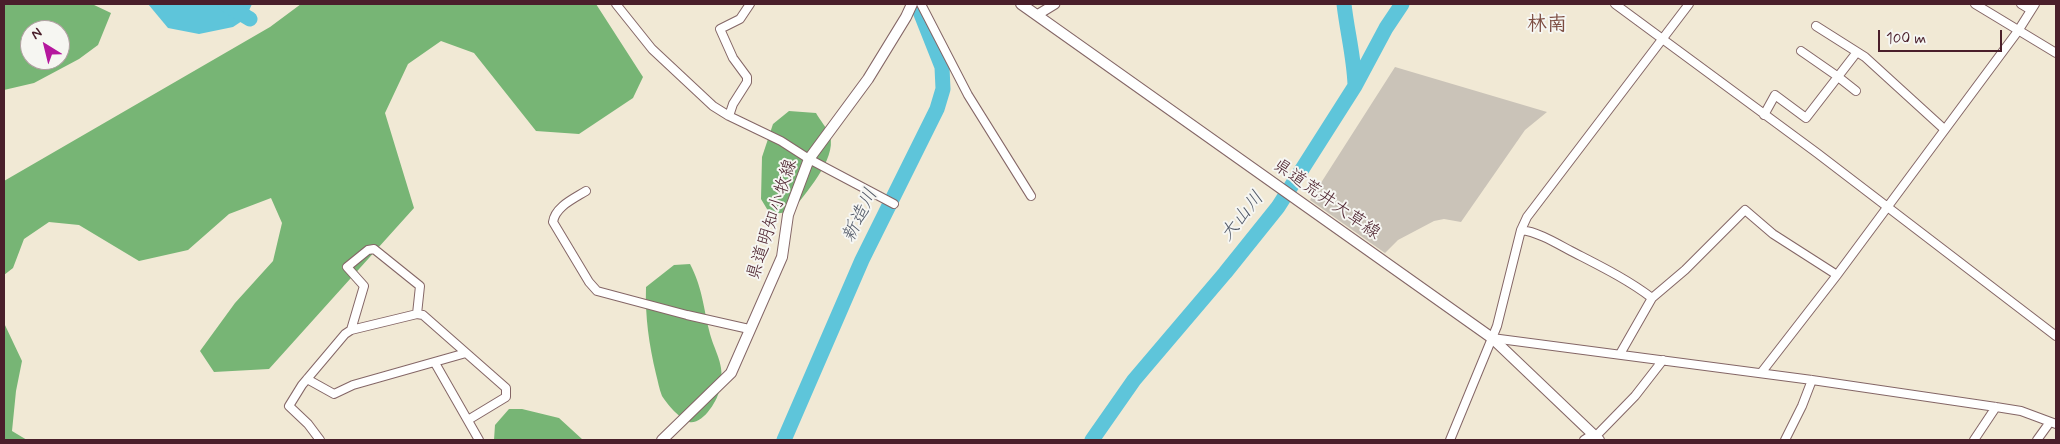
<!DOCTYPE html>
<meta charset="utf-8">
<style>
body{margin:0}
#map{position:relative;width:2060px;height:444px;overflow:hidden;background:#f1e9d5;font-family:Mynerve,sans-serif}
canvas{display:block}
.frame{position:absolute;inset:0;border:5px solid #4a1f2b;pointer-events:none}
.north{position:absolute;left:20px;top:20px;width:50px;height:50px;box-sizing:border-box;background:#f6f6f2;border:1px solid #b1a0a2;border-radius:50%;rotate:324deg;font-size:14px;font-weight:700;line-height:20px;text-align:center;color:#4a1f2b}
.north::after{content:'';display:block;margin:auto;width:18px;height:22px;background:#b5179e;clip-path:polygon(50% 0,100% 100%,50% 72%,0 100%)}
.scale{position:absolute;left:1878px;top:30px;width:124px;height:22px;box-sizing:border-box;border:2px solid #4a1f2b;border-top:0;padding-left:6px;font-size:15px;line-height:18px;white-space:nowrap;color:#4a1f2b;-webkit-text-stroke:4px #f6f6f2;paint-order:stroke}
</style>
<div id="map">
<canvas width="2060" height="444"></canvas>
<div class="frame"></div>
<div class="north">N</div>
<div class="scale">100 m</div>
</div>
<script>
const ctx = document.querySelector('canvas').getContext('2d');
ctx.lineJoin = 'round';
function fillPath(path, color) { ctx.fillStyle = color; ctx.fill(path, 'evenodd'); }
function strokePath(path, color, width, dash) { ctx.strokeStyle = color; ctx.lineWidth = width; ctx.lineCap = dash ? 'butt' : 'round'; ctx.setLineDash(dash || []); ctx.stroke(path); }
function write(font, color, halo, rows, align = 'center') {
  ctx.font = font + ' Mynerve,"Klee One",sans-serif'; ctx.lineWidth = 4; ctx.setLineDash([]); ctx.textBaseline = 'middle'; ctx.strokeStyle = halo; ctx.fillStyle = color; for (const [text, x, y, turn = 0] of rows) {
    ctx.save(); ctx.translate(x, y); ctx.rotate((+turn || 0) * Math.PI / 180); ctx.textAlign = isNaN(turn) ? turn : align; if (halo) ctx.strokeText(text, 0, 0); ctx.fillText(text, 0, 0); ctx.restore();
  }
}
fillPath(new Path2D(`
 M1395 67 1547 112 1525 130 1461 222 1444 219 1434 221 1398 240 1385 253 1310 200Z`), '#cac3b8');
fillPath(new Path2D(`
 M4 4H92L111 13 98 45 79 59 34 83 4 90ZM30 30H60V60H30Z
 M301 4H596L643 77 633 98 579 134 536 131 474 53 441 41 408 64 385 113 414 208 269 369 214 372 200 351 235 303 273 261 282 223 271 198 229 214 188 250 139 261 79 225 49 222 24 239 13 268 4 275V181L270 27Z
 M789 111 816 113C820 120 827 128 830 136 837 159 804 195 791 212L770 214 761 199 762 157 773 124Z
 M690 264C702 287 703 305 709 330 714 352 726 364 720 388 718 400 703 425 689 422 680 419 667 404 662 396 659 389 658 381 656 374 649 344 645 317 646 287L674 265Z
 M4 323 22 361 16 391 12 431 27 440H4Z
 M509 409H522L559 418 583 440H494L495 425Z`), '#77b575');
fillPath(new Path2D(`
 M148 4H252L245 19 233 27 199 34 168 28Z`), '#5ec5da');
strokePath(new Path2D(`
 M225 4 250 19
 M1344 4C1347 31 1354 57 1355 85
 M784 440 862 260 937 109 943 89 942 67 919 9
 M1092 440 1134 380 1225 273 1278 207 1355 86 1386 28 1402 4`), '#5ec5da', 15);
const minor = new Path2D(`
 M616 4 652 49 713 106 729 116 781 141 809 159 894 204
 M921 4 968 95 1031 196
 M1615 4 1817 153 2056 336
 M1975 4 2056 53
 M2021 4 2031 10
 M1816 26 1865 57 1944 129
 M1801 51 1837 76 1856 91
 M1764 115 1775 95 1806 118 1857 52
 M729 116 733 104 747 82V77L733 58 720 29 740 19 750 4
 M586 191C573 199 555 207 553 222L589 282 597 291 687 315 749 329
 M1521 230C1538 232 1556 243 1571 251 1600 266 1627 279 1652 298L1620 354
 M1652 298 1685 270 1745 210 1773 234 1837 275
 M351 330 364 286 347 267 368 250 374 249 420 286 417 314
 M1492 338 1812 380 1996 407 2021 411 2056 424
 M435 363 479 440
 M1761 373 1837 275 2018 31 2035 4
 M307 379 334 394 353 385 466 353
 M1595 437 1635 396 1663 360
 M320 440 308 424 289 406 302 385 345 334 351 330 417 314 423 315 506 388V397L468 420
 M1450 440 1497 326 1521 230 1527 217 1689 4
 M1584 440 1593 434
 M1785 440 1802 406 1812 380
 M1974 440 1996 407
 M2037 440 2050 422`);
const tertiary = new Path2D(`
 M1037 15 1055 4`);
const secondary = new Path2D(`
 M1021 4 1492 338 1599 440
 M662 440 731 373 782 257 788 215 809 159 868 79 906 17 912 4`);
strokePath(minor, '#846666', 10);
strokePath(tertiary, '#846666', 11);
strokePath(secondary, '#846666', 12);
strokePath(minor, '#fff', 8);
strokePath(tertiary, '#fff', 9);
strokePath(secondary, '#fff', 10);
write('18px', '#4a1f2b', '#f6f6f2', [
 ["県道荒井大草線",1326,200,35],
 ["県道明知小牧線",773,220,-72]
]);
write('italic 19px', '#515968', '#f6f6f2', [
 ["新造川",861,216,-64],
 ["大山川",1243,217,-51]
]);
write('bold 20px', '#7b4b40', '#f6f6f2', [
 ["林南",1547,26]
]);
</script>
